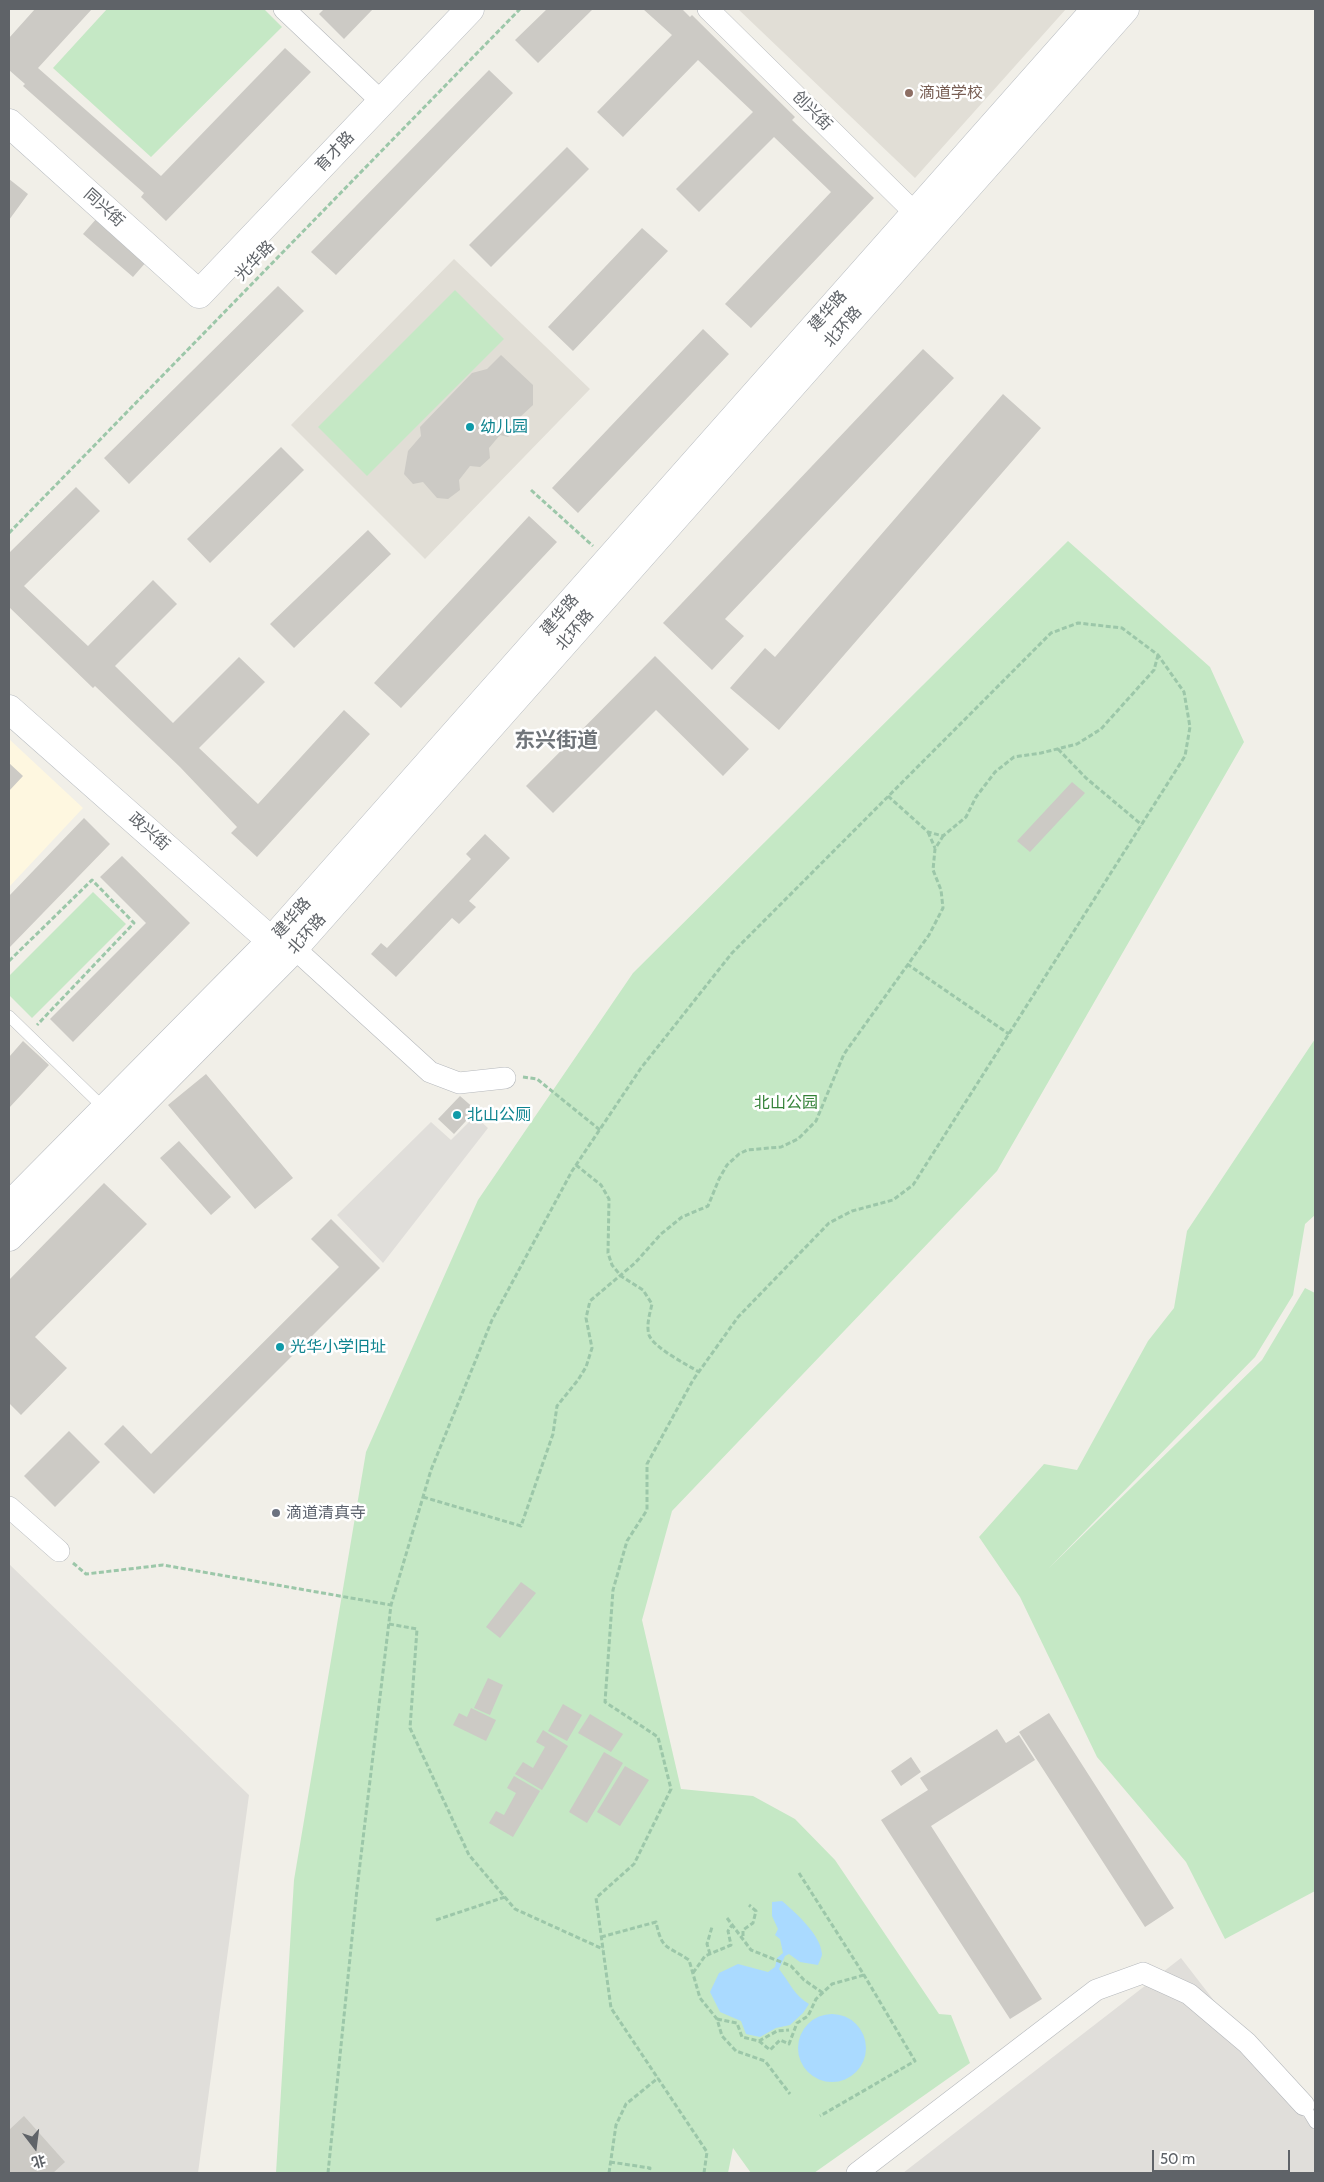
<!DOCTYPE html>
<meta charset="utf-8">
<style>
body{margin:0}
#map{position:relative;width:1324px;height:2182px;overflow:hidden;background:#f1efe8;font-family:Cabin,"Noto Sans SC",sans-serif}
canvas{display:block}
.frame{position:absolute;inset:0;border:10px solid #5f6368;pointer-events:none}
.north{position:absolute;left:10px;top:2122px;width:50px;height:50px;-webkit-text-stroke:4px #fff;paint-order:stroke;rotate:165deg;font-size:14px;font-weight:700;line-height:20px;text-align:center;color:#5f6368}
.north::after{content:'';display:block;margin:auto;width:18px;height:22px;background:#5f6368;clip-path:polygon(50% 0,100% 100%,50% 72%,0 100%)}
.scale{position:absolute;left:1152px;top:2150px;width:138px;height:22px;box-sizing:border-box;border:2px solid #5f6368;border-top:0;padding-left:6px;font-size:15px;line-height:18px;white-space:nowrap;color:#5f6368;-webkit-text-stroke:4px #fff;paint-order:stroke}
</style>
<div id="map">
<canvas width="1324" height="2182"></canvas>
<div class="frame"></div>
<div class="north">北</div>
<div class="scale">50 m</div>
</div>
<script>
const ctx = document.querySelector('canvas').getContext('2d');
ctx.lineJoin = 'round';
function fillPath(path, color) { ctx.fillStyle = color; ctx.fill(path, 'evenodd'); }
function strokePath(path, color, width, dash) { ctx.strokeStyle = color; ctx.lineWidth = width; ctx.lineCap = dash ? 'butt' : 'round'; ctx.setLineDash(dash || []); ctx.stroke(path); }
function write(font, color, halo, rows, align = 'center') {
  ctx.font = font + ' Cabin,"Noto Sans SC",sans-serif'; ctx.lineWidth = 5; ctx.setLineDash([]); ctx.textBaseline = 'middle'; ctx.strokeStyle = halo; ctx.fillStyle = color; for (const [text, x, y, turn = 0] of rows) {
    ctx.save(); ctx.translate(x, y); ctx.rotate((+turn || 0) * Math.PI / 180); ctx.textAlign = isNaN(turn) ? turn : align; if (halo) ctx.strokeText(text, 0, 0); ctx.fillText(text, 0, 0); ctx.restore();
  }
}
fillPath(new Path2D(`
 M9 739 83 808 9 887Z`), '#fef7e0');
fillPath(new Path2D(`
 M475 1116 488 1128 383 1263 337 1215 431 1122 451 1140Z
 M9 1564 249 1795 198 2173H9Z
 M1181 1958 1315 2131V2173H903Z`), '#e0deda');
fillPath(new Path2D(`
 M738 9H1066L915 178Z
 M454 259 590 389 425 559 291 425Z`), '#e1ded6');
fillPath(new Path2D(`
 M107 9H264L282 27 151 157 53 68Z
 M455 290 504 339 367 476 318 427Z
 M1068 541 1210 667 1244 742 997 1171 672 1511 642 1620 681 1789 753 1796 795 1819 835 1860 939 2014 951 2015 970 2063 814 2173H751L733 2148 728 2173H276L294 1880 366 1452 478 1200 633 973Z
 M93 892 126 924 32 1018 9 995V976Z
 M1315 1039V1215L1305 1224 1293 1295 1255 1357 1049 1568 1262 1360 1305 1288 1315 1293V1891L1225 1939 1186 1862 1097 1757 1020 1597 979 1537 1044 1464 1077 1470 1148 1341 1174 1308 1187 1231Z`), '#c5e8c5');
fillPath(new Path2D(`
 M782 1901C796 1913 821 1935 822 1954 822 1957 819 1962 818 1965L800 1962 789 1954 785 1956 779 1969C790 1983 794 1995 809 2004L803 2013 790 2025 776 2028 760 2037 746 2034 741 2021 720 2012 710 1992 719 1973 738 1964 768 1972 775 1967 777 1958 783 1953 780 1939 775 1935 778 1929 772 1916V1902Z
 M798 2048a34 34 0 1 1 68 0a34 34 0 1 1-68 0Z`), '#aadaff');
fillPath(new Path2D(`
 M35 9H92L38 68 161 176 285 48 311 72 166 221 141 197 144 193 23 86 25 84 9 70V38Z
 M324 9H373L344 39 319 14Z
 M547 9H593L538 63 515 40Z
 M643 9H682L690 17 692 15 795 117 792 120 874 198 751 328 725 304 831 192 774 137 699 212 676 189 753 112 698 60 623 137 597 112 672 35Z
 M489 70 513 93 336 275 311 252Z
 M567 147 589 169 491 267 469 245Z
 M9 179 28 194 9 220Z
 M97 218 147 261 133 277 83 234Z
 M642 228 668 251 573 351 548 327Z
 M278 286 304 311 129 484 104 458Z
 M703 329 729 354 578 513 552 488Z
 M923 349 954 378 725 619 744 636 712 670 663 623Z
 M501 355 533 385V405L519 418 520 427 508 437 500 435 489 448 490 458 480 467 470 466 459 480 460 490 448 499 437 498 423 482 413 484 404 474 408 451 421 436 420 427 472 373 487 369Z
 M1003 394 1041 428 779 730 730 688 765 648 775 657Z
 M281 447 304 470 210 563 187 539Z
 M76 487 100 511 24 586 88 646 153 580 177 604 115 666 173 723 239 657 265 682 199 748 258 804 344 710 370 734 257 857 231 833 237 827 180 767 95 686 93 688 9 607V553Z
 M529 516 557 542 401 708 374 683Z
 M368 530 391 554 294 648 270 624Z
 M655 656 749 749 723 776 656 710 553 813 526 786Z
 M9 763 23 776 9 791Z
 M1072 782 1085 793 1030 852 1017 841Z
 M84 818 110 844 9 948V896Z
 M485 834 510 858 469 901 476 907 459 924 452 918 396 977 371 954 381 943 387 948 471 859 466 854Z
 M122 856 190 923 73 1042 50 1019 146 923 100 877Z
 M23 1041 49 1065 9 1108V1057Z
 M206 1074 293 1178 255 1209 168 1105Z
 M460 1096 476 1110 454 1134 438 1119Z
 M179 1141 231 1197 211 1215 160 1158Z
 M104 1183 147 1224 35 1337 67 1368 21 1415 9 1403V1280Z
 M331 1219 380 1268 154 1494 104 1444 123 1425 151 1454 339 1267 311 1239Z
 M69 1431 100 1462 55 1507 24 1476Z
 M521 1582 536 1593 500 1638 486 1627Z
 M488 1678 503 1685 490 1715 474 1708Z
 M563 1704 582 1715 567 1741 548 1731Z
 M471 1708 496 1720 486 1741 453 1725 459 1713 467 1717Z
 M1049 1713 1174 1908 1145 1927 1019 1732Z
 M590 1714 623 1734 611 1752 578 1733Z
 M997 1729 1006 1743 1019 1735 1035 1760 931 1826 1042 1999 1010 2019 881 1820 928 1790 920 1778Z
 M543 1730 568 1746 542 1790 515 1774 523 1762 533 1768 545 1747 536 1742Z
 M604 1752 623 1763 587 1823 569 1812Z
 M911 1757 921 1772 901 1786 891 1771Z
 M625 1766 649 1780 620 1826 597 1812Z
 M514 1776 540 1791 513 1837 489 1823 496 1811 504 1815 516 1793 507 1788Z
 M24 2116 65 2162 53 2173H9V2130Z`), '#cccac5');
const lane = new Path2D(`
 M9 1016 105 1109
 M1304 2105 1315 2123`);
const street = new Path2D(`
 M284 9 382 102
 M708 9 915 213
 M294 948 430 1072 459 1083 505 1078
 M9 1507 59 1551
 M857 2173 1096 1990 1143 1973 1189 1994 1247 2043 1304 2105`);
const secondary = new Path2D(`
 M9 123 199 294 470 9
 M9 709 285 953
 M9 1206 272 940 1096 9
 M9 1237 288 955 1125 9`);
strokePath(lane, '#b5b8bc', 12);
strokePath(street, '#b5b8bc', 22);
strokePath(secondary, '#b6babf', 29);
strokePath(new Path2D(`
 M531 490 593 546
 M9 533 520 9
 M1058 749 1086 778 1142 825
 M888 796 928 832 943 836 966 817 976 797 995 772 1014 757 1041 753 1077 744 1101 729 1154 670 1158 655
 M928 832 935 848
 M9 961 92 880 134 923 37 1025
 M907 964 1009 1034
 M523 1077 537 1079 600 1130
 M576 1165 601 1185 609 1199 608 1253 612 1265 621 1276 643 1290 652 1304C650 1313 646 1325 649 1335 654 1348 686 1364 699 1372
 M423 1497 521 1526 553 1434 557 1406 578 1380 586 1367 592 1348 586 1318 590 1301 635 1263 661 1234 682 1217 708 1206 719 1179 727 1165 739 1154 747 1150 781 1147 798 1139 816 1121 844 1054 929 935 943 908 941 890 933 870 935 849 943 836
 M73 1563 86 1574 163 1565 391 1605
 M389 1624 417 1629 410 1728 469 1855 515 1909 603 1949
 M799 1873 864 1975 915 2061 820 2116
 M727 1918 751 1950 791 1966 804 1980 823 1993
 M436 1920 505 1897
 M743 1936V1930L753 1923 756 1911 749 1905
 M601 1937 656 1922C662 1951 667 1945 689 1960L700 1998 717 2019 722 2036 736 2051 765 2061 790 2094
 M710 1954 707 1944 712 1927
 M693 1973 705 1956 731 1945 728 1931 732 1925
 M717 2019 737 2023 742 2037 759 2041 777 2031 789 2030
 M759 2041 770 2050 780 2040 789 2044 797 2023 808 2016 816 1999 832 1984 864 1975
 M610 2162 650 2168 649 2173
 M328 2173 357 1889 391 1605 431 1470 492 1320 572 1171 641 1068 732 953 1051 633 1078 623 1122 628 1158 655 1184 692 1190 727 1185 756 913 1185 893 1200 852 1211 829 1223 738 1317 693 1380 647 1464V1510L627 1541 613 1590 605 1702 658 1737 671 1789 634 1864 596 1898 611 2008 707 2152 704 2173
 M609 2173 616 2125 626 2104 658 2078`), '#9cc7a9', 3, [5, 2.5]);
strokePath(lane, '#fff', 11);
strokePath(street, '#fff', 21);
strokePath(secondary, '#fff', 28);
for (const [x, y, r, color] of [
 [909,93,5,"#8d6e63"],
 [470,427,5,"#0f9aa8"],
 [457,1115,5,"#0f9aa8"],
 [280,1347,5,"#0f9aa8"],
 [276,1513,5,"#6b7280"]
]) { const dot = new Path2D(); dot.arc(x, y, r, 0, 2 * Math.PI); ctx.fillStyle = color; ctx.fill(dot); strokePath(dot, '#fff', 2); }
write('16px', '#785e54', '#fff', [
 ["滴道学校",919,93]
], 'left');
write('16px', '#5f6368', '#fff', [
 ["创兴街",812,111,45],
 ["育才路",335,152,-47],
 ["同兴街",104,208,42],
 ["光华路",255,261,-46],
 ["建华路",828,311,-48],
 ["北环路",843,327,-49],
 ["建华路",560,615,-49],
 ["北环路",575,630,-49],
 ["政兴街",149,832,41],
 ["建华路",292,918,-48],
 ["北环路",307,934,-48]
]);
write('16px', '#0d838f', '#fff', [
 ["幼儿园",480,427],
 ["北山公厕",467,1115],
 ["光华小学旧址",290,1347]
], 'left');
write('16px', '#348238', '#fff', [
 ["北山公园",786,1103]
]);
write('16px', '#5b616d', '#fff', [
 ["滴道清真寺",286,1513]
], 'left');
write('bold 21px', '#70757a', '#fff', [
 ["东兴街道",556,741]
]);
</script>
